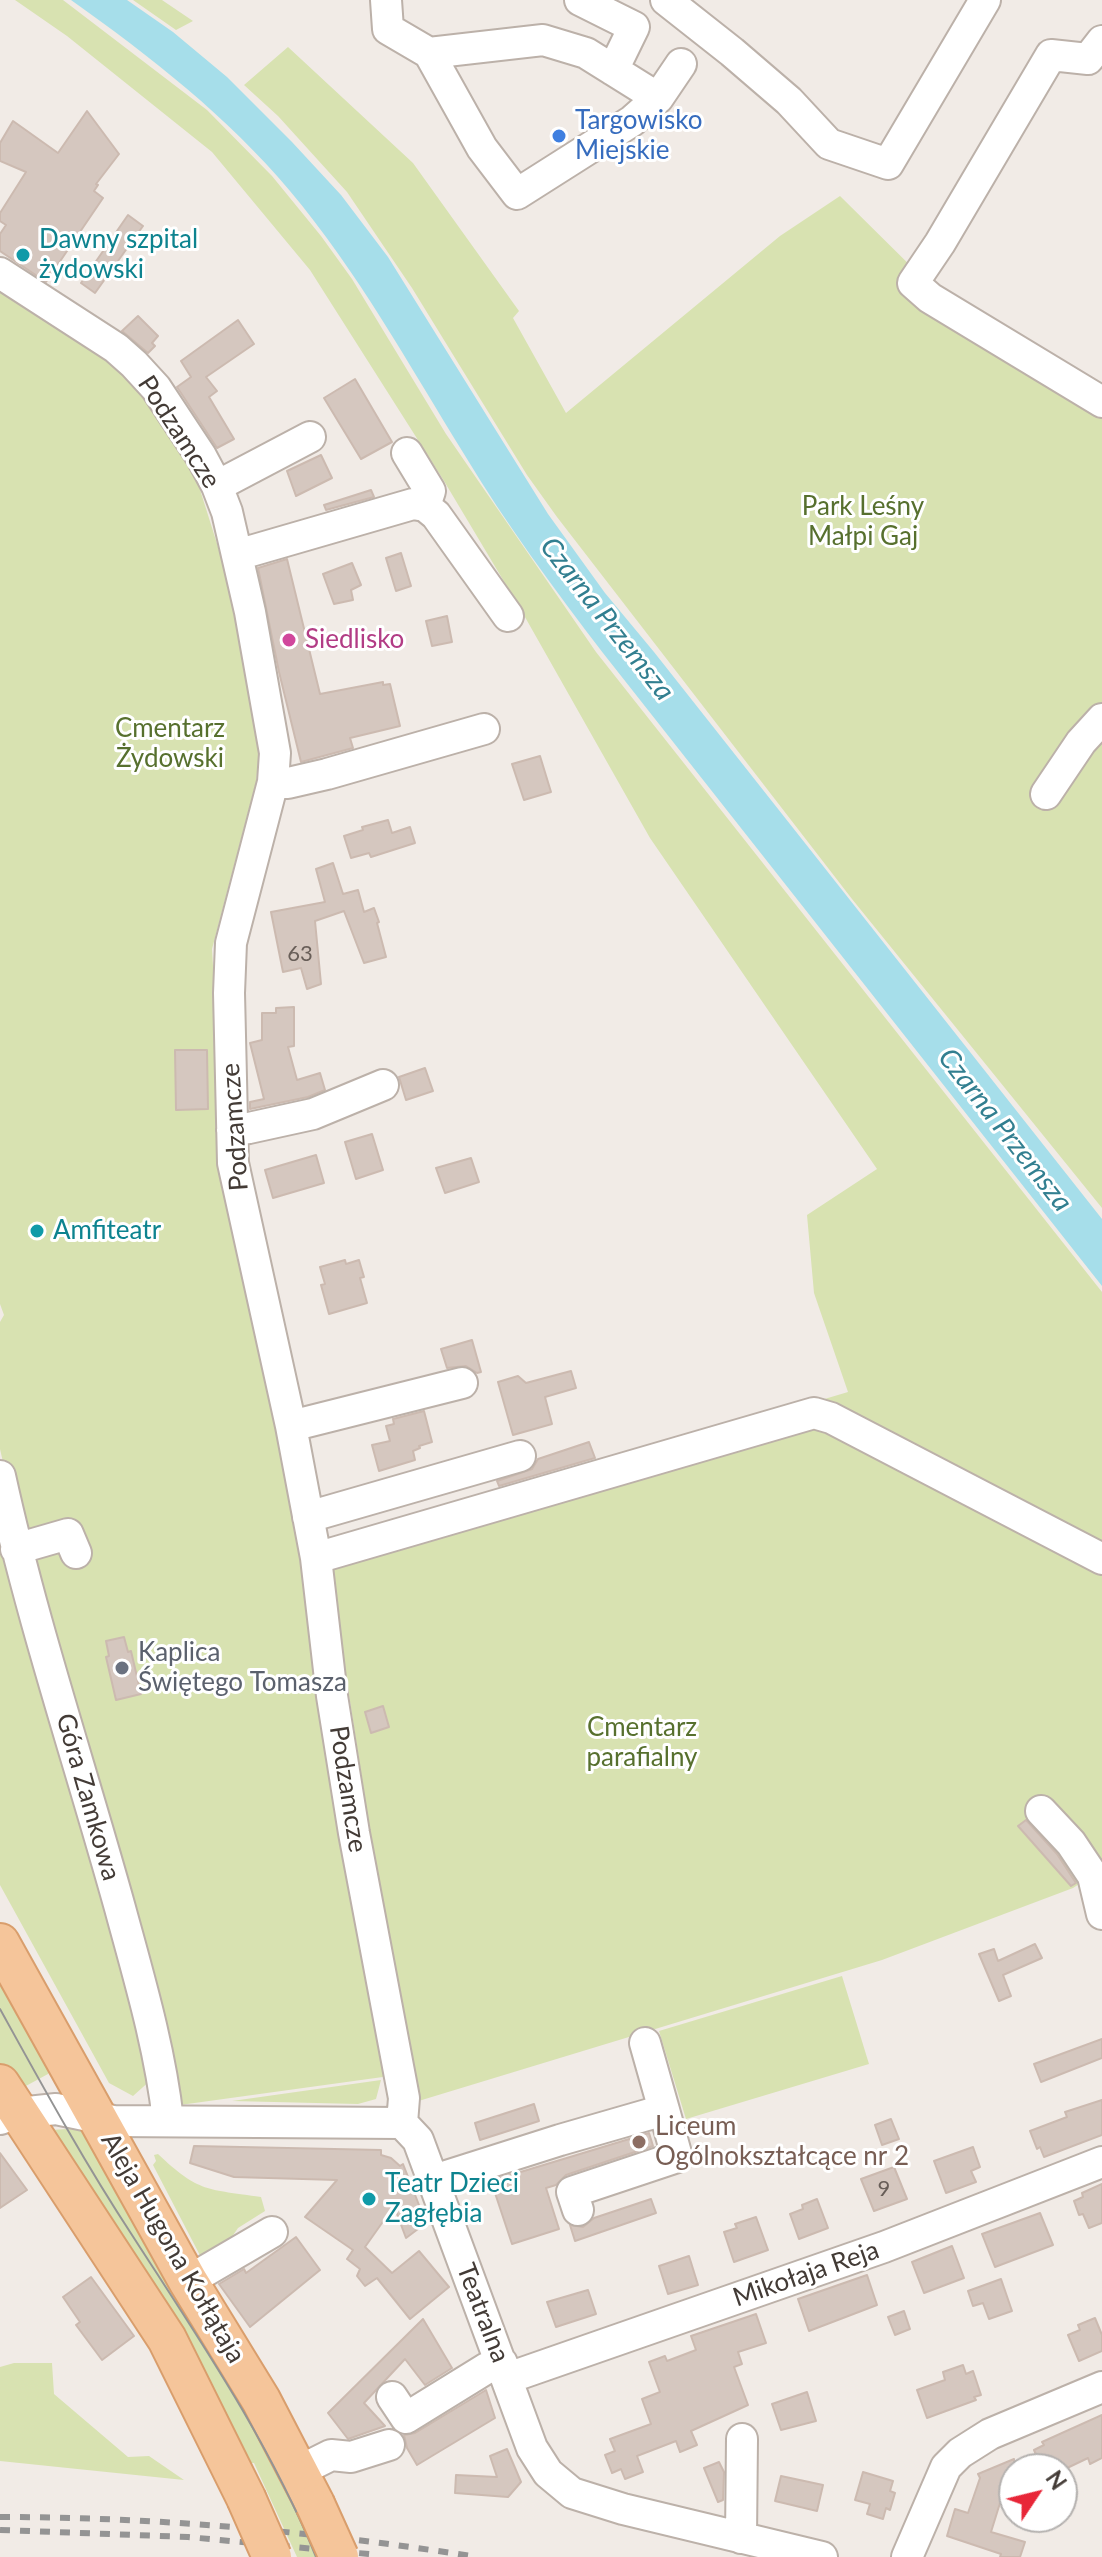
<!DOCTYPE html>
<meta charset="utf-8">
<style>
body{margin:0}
#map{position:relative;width:1102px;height:2557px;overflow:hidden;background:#f1ebe6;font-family:Lato,sans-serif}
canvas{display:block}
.north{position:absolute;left:998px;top:2453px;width:80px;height:80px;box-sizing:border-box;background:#fff;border:2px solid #b4b1af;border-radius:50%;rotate:55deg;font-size:22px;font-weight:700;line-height:32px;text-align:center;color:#433b36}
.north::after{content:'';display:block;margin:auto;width:28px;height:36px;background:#e82638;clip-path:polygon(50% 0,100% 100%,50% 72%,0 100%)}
</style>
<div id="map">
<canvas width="1102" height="2557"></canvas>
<div class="north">N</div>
</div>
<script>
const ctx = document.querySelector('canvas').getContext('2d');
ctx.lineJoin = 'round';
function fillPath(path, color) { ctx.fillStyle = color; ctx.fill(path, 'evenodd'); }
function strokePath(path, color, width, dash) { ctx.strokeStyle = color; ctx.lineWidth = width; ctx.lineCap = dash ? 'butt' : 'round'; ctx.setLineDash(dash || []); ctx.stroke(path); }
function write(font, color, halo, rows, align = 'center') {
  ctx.font = font + ' Lato,sans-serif'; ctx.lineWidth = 6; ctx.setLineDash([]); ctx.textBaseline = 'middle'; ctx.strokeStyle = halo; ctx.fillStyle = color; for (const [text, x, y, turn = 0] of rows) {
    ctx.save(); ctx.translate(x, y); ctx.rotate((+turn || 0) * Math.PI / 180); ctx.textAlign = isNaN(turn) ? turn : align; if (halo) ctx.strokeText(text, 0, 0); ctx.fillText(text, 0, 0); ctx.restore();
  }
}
fillPath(new Path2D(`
 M15 0H63L207 110 272 176 321 236 352 279 446 434 596 652 1102 1292V1869L1073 1888 882 1960 412 2103 330 1572 344 1560 341 1543 848 1392 814 1293 807 1215 877 1169 650 838 521 610 444 481 310 270 212 152 67 36Z
 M133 0H162L193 21 176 30Z
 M288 47 413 163 519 311 513 318 566 413 780 236 840 196 935 290 1102 384V1208L852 899 557 517 527 475 412 288 347 192 278 116 244 85Z
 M0 290 107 354 186 445 224 566 260 744 256 782 212 949 227 1201 296 1503 390 2076 180 2105 27 1566 0 1449V1322L4 1315 0 1304Z
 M0 1510 152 2079 133 2096 109 2083 0 1885Z
 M0 1966 51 2069 48 2074 24 2087 0 2065Z
 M842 1976 869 2064 686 2119 659 2031Z
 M381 2080 376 2099 358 2104 232 2101Z
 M83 2128 223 2358 321 2557H297L254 2463H250L221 2406 51 2130Z
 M158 2154C199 2193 208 2189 261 2197L265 2211 238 2228 219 2256 205 2265 153 2165 156 2161 154 2155Z
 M14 2363H52L54 2394 128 2457 149 2456 184 2480 0 2461V2367Z`), '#d8e2b1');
fillPath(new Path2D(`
 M71 0H127L173 32 227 77 292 142 341 195 388 257 548 514 605 593 654 652 1102 1219V1286L603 653C554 589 506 524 464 454 409 365 358 272 290 191 227 116 151 57 71 0Z`), '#a6deea');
const building = new Path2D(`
 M87 111 119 154 96 184 98 185 94 191 103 198 46 282 0 251V234L6 225 0 221V213L26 172 0 161V143L13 121 58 153Z
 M128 215 143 226 95 293 81 283Z
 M138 316 158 336 152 343 155 346 148 353 122 331Z
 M238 320 254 344 206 377 217 391 209 397 234 439 217 448 177 387 191 377 181 361Z
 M355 379 392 442 361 459 324 398Z
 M321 455 332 478 296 496 287 471Z
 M371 490 374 497 326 510 324 505Z
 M401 553 411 586 396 591 386 558Z
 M287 559 320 694 383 682V685L390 684 400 726 350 738 353 748 301 762 279 672 258 568Z
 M352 563 361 585 351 590 353 600 334 604 323 574Z
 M447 616 452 642 432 646 426 621Z
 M540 756 551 792 524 800 512 764Z
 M388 820 392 833 410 827 415 843 371 857 369 853 351 858 344 836 363 830 362 827Z
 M333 863 343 894 358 890 364 912 374 908 379 922 377 923 386 957 364 963 344 911 315 921 321 984 307 989 301 968 283 972 271 912 325 902 316 869Z
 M294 1007V1046L288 1047 297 1080 320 1073 325 1090 308 1097 250 1109V1102L264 1099 250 1043 262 1040V1013H276V1008Z
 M175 1050H207L208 1109 176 1110Z
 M425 1068 433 1091 406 1100 399 1077Z
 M372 1134 383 1170 356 1179 345 1142Z
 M316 1155 324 1183 273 1198 265 1170Z
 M471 1158 479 1182 445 1193 436 1168Z
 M345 1260 346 1264 359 1260 364 1277 360 1278 367 1303 329 1314 321 1285 325 1284 320 1267Z
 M472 1340 481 1372 477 1373 466 1366 447 1368 441 1349Z
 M571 1371 576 1388 545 1397 552 1424 513 1435 498 1382 518 1376 526 1383Z
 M424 1411 432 1442 419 1446 420 1448 413 1451 415 1460 379 1471 372 1445 390 1441 386 1426 394 1424 393 1419Z
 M589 1442 595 1458 499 1486 497 1481 532 1469 538 1459Z
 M124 1637 128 1652 131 1651 141 1694 116 1700 106 1657 109 1656 106 1641Z
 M383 1706 389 1727 371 1733 365 1712Z
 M1026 1820 1057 1854 1076 1883 1071 1886 1018 1826Z
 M1035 1944 1042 1958 1003 1975 1011 1996 999 2001 979 1954 994 1949 998 1961Z
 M1102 2039V2058L1041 2082 1034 2064Z
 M1102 2100V2135L1044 2157 1040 2147 1037 2149 1030 2131 1067 2117 1065 2112Z
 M534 2104 539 2121 480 2140 475 2123Z
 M891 2119 899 2139 882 2145 875 2125Z
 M649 2133 653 2146 566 2175 556 2185 546 2188 559 2229 512 2244 491 2181Z
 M194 2146 381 2150V2155L391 2158 400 2166 403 2164 426 2223 406 2238 394 2206 365 2247 392 2273 419 2251 449 2287 410 2319 377 2278 365 2286 357 2276 360 2269 347 2259 353 2250 305 2217 337 2180 234 2177 190 2163Z
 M973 2147 980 2167 971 2171 976 2182 946 2193 934 2161Z
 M0 2153 27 2190 0 2208Z
 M894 2167 907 2199 874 2211 861 2179Z
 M1102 2184V2223L1089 2228 1083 2214 1079 2215 1074 2201 1083 2197 1082 2193Z
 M651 2199 656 2213 575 2241 570 2225 583 2227 594 2218Z
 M817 2199 828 2228 799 2239 790 2214 803 2209 802 2205Z
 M1040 2213 1053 2245 995 2267 982 2234Z
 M756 2217 768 2250 734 2262 724 2232 737 2228 735 2224Z
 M296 2237 320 2270 250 2327 219 2284 244 2269 246 2273Z
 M952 2246 964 2278 924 2293 912 2262Z
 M689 2256 698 2285 668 2294 659 2266Z
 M867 2275 877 2305 809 2331 798 2299Z
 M91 2277 134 2336 102 2360 76 2325 80 2322 63 2297Z
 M1001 2279 1012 2311 989 2319 983 2303 973 2306 968 2291Z
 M588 2290 596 2314 556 2327 547 2302Z
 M904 2311 910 2329 895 2335 888 2317Z
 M756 2314 766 2343 738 2352 742 2364 734 2367 748 2405 691 2431 697 2445 680 2452 676 2441 637 2456 643 2472 625 2479 621 2469 612 2473 605 2455 615 2451 610 2439 651 2424 642 2399 660 2392 649 2362 665 2356 667 2361 696 2350 691 2336Z
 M1095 2318 1102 2335V2351L1079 2361 1068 2335 1080 2330 1078 2325Z
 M423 2319 452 2368 425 2385 405 2359 364 2403 385 2426 348 2439 328 2413Z
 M963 2365 966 2374 973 2371 981 2395 974 2397 976 2400 927 2418 917 2390 945 2380 943 2372Z
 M486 2390 495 2418 417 2465 407 2448 404 2435 415 2433Z
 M807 2392 816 2421 781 2430 772 2404Z
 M1102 2415V2458L1090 2464 1088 2458 1065 2469H1042L1034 2450 1044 2445 1042 2442Z
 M507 2449 521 2482 508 2497 455 2493 456 2475 497 2477 490 2456Z
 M1014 2459V2497L1000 2503 991 2532 1025 2542 1020 2557H1000L1001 2554 947 2536 955 2509 968 2513 980 2478 978 2474Z
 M719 2462 724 2472 723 2500 718 2502 704 2468Z
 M863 2472 893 2481 890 2491 895 2493 890 2510 886 2508 883 2519 867 2514 870 2504 855 2500Z
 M781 2476 823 2485 817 2511 775 2501Z`);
fillPath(building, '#d5c7bf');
strokePath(building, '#ccbab0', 2);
const minor = new Path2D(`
 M386 0 388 29 429 53 543 40 586 53 658 98 681 64
 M580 0 634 27 613 70
 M666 0 732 52 789 101 829 144 888 164 985 0
 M1102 41 1088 59 1051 55 940 243 913 283 930 298 1102 402
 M429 53 482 148 517 194 632 121 658 98
 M0 273 116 348 134 364 156 388 201 456 217 486 227 512 250 612 275 753 273 782 231 943 229 993 233 1163 291 1426 316 1558 332 1696 354 1833 404 2098 402 2123
 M407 453 430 491 425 506
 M217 486 310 437
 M237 555 413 504 425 506 436 515 508 616
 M273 782 288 783 327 774 484 729
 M1046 794 1081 742 1102 719
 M232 1130 249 1128 313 1114 383 1085
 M291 1426 462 1383
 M0 1476C32 1622 80 1764 120 1908 139 1978 160 2048 168 2120
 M308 1517 520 1456
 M16 1549 68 1534 76 1553
 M316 1558 814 1413 831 1418 1102 1559
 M1041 1811 1071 1843 1093 1876 1102 1914
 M0 2119 18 2113 56 2109 113 2121 402 2123 418 2140 532 2448 548 2473 572 2493 623 2509 822 2557
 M434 2180 560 2140 664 2110 645 2043
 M578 2210 572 2192 677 2157 664 2110
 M188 2281 272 2232
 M508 2378 884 2247 1102 2162
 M392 2397 406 2418 487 2368 502 2363
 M299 2471 331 2455 351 2457 389 2445
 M741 2538 742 2439
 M907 2557 946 2467 960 2453 990 2434 1102 2387`);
const major = new Path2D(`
 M0 1943 188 2281 261 2400 315 2504
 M0 2084 167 2339 246 2498`);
strokePath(minor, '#bcb1a9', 34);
strokePath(major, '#d99e6c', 42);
strokePath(minor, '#fff', 30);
strokePath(major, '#f5c59a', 38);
strokePath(new Path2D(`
 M0 2009C42 2085 84 2162 132 2235 199 2339 269 2441 316 2557`), '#949494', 2);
strokePath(new Path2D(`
 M0 2517C159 2517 320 2532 477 2557
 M0 2530 188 2537 379 2555`), '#949494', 6, [10, 10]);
const majorBridge = new Path2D(`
 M246 2498 272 2557
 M315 2504 339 2557`);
strokePath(majorBridge, '#d99e6c', 42, []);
strokePath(majorBridge, '#f5c59a', 38);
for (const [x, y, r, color] of [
 [559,136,8,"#3f7fe0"],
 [23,255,8,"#0f9aa8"],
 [289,640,8,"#d1479c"],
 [37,1231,8,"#0f9aa8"],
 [122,1668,8,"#6b7280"],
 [639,2142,8,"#8d6e63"],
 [369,2199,8,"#0f9aa8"]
]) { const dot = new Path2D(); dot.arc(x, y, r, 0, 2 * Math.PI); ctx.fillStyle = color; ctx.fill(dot); strokePath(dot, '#fff', 3); }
write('22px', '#685e58', null, [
 ["63",300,954],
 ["9",884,2189]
]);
write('26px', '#366cbe', '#fff', [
 ["Targowisko",575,121],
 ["Miejskie",575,151]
], 'left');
write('26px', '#0d838f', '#fff', [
 ["Dawny szpital",39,240],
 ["żydowski",39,270],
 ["Amfiteatr",53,1231],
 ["Teatr Dzieci",385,2184],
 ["Zagłębia",385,2214]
], 'left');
write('26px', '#433b36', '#fff', [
 ["Podzamcze",179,432,57],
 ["Podzamcze",235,1127,-94],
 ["Podzamcze",348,1789,81],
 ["Góra Zamkowa",88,1797,74],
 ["Aleja Hugona Kołłątaja",173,2248,60],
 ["Mikołaja Reja",806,2274,-19],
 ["Teatralna",483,2313,69]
]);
write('26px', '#57702e', '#fff', [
 ["Park Leśny",863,507],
 ["Małpi Gaj",863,537],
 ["Cmentarz",170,729],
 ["Żydowski",170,759],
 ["Cmentarz",642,1728],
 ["parafialny",642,1758]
]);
write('26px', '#b23c85', '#fff', [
 ["Siedlisko",305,640]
], 'left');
write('26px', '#5b616d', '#fff', [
 ["Kaplica",138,1653],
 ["Świętego Tomasza",138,1683]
], 'left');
write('26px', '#785e54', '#fff', [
 ["Liceum",655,2127],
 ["Ogólnokształcące nr 2",655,2157]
], 'left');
write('italic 28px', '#327f90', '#fff', [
 ["Czarna Przemsza",607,619,52],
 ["Czarna Przemsza",1005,1130,52]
]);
</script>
